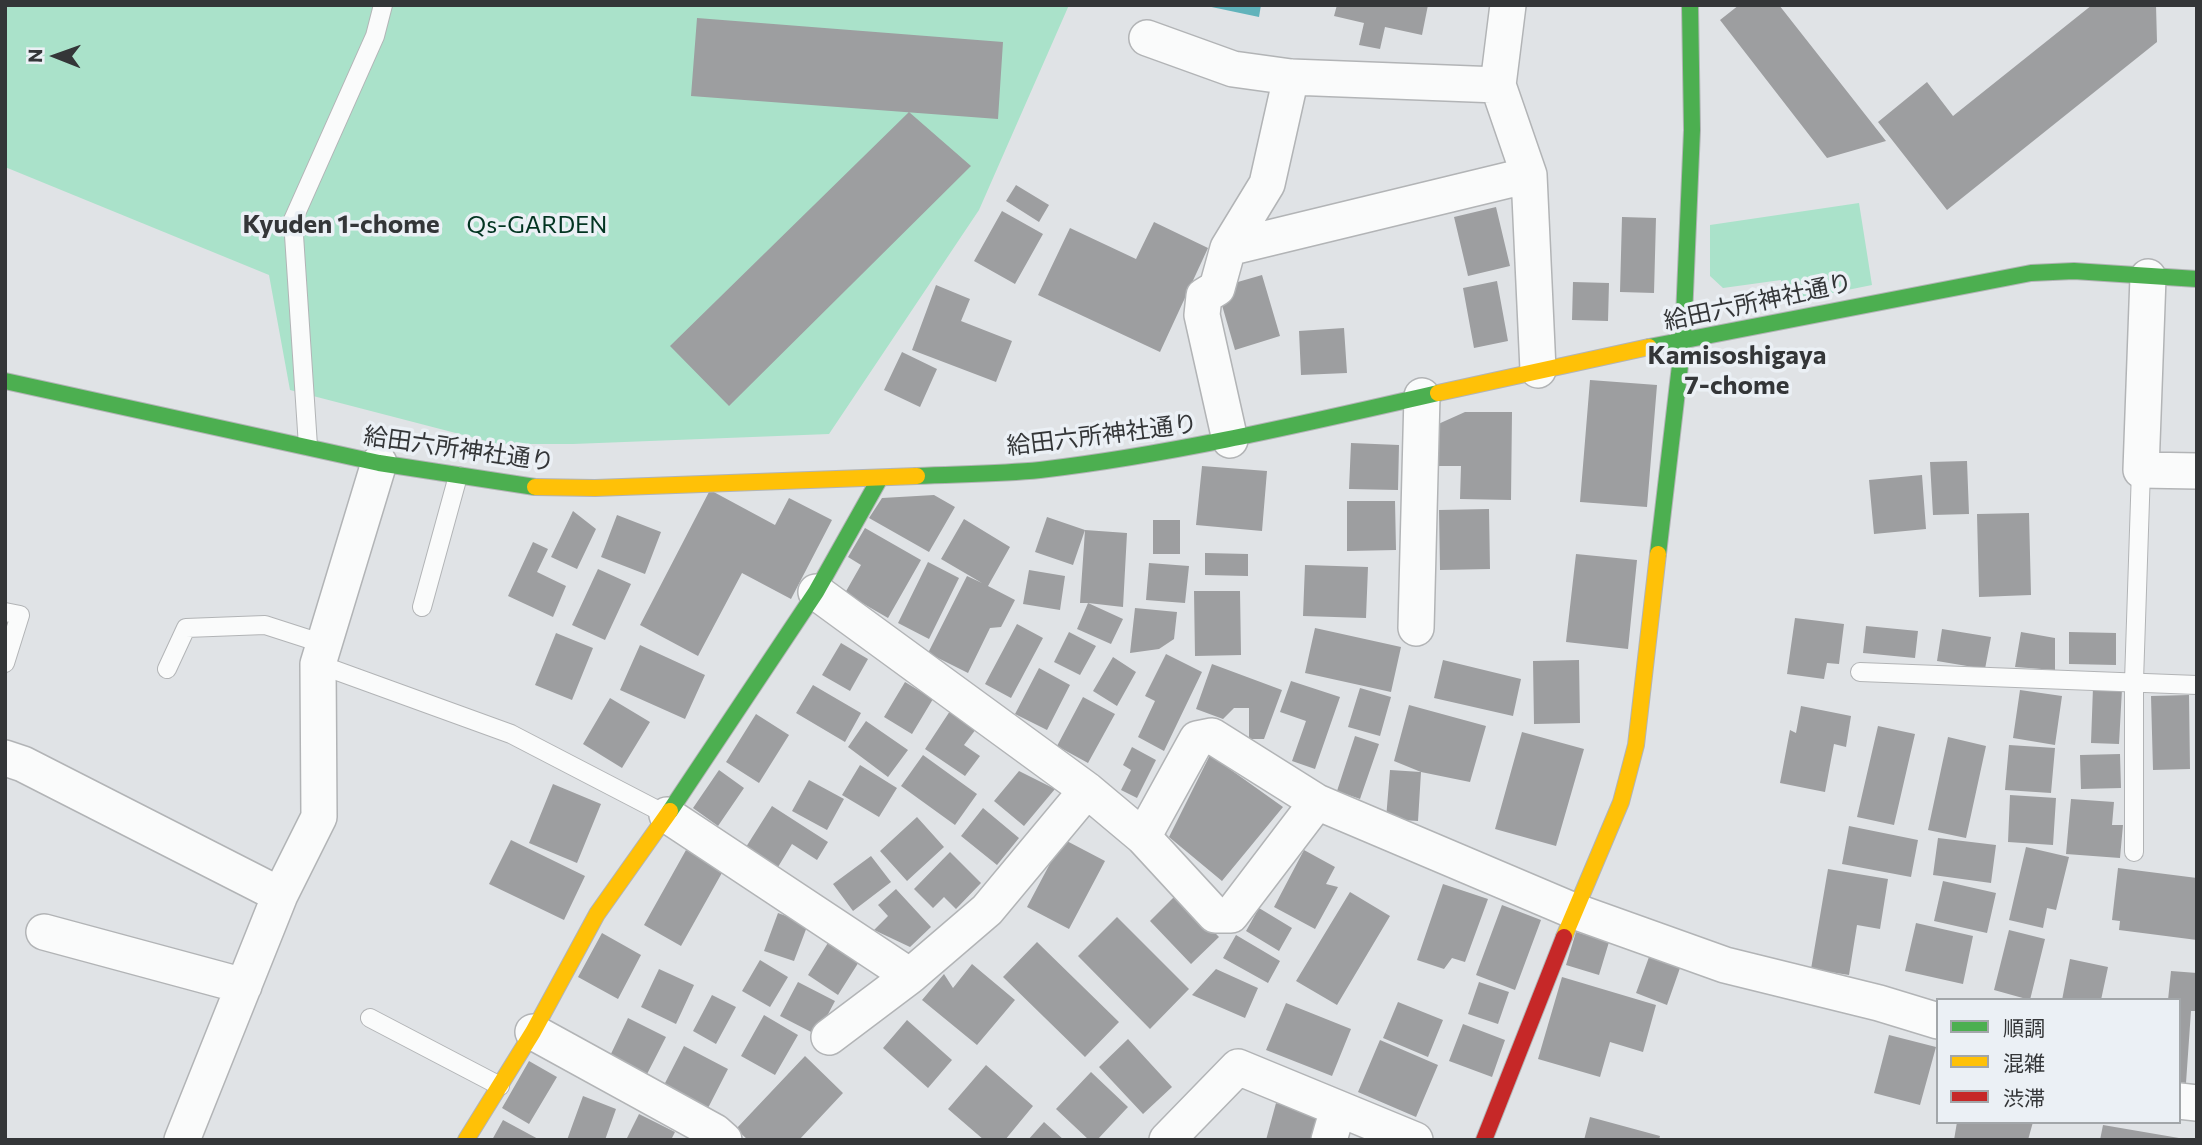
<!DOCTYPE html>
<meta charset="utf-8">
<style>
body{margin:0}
#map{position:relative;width:2202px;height:1145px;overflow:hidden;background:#e0e3e6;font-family:Commissioner,"Noto Sans JP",sans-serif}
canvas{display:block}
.frame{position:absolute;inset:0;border:7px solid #343638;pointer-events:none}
.legend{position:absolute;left:1936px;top:998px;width:245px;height:126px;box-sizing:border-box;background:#ebf0f5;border:2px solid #a2a6a9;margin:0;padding:9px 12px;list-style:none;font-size:21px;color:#343638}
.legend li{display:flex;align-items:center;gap:14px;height:35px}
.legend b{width:35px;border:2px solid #a2a6a9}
.north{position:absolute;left:21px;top:21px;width:70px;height:70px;-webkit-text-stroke:5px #ebf0f5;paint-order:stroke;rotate:271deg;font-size:19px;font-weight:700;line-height:28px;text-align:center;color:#343638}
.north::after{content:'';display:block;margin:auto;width:24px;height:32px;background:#343638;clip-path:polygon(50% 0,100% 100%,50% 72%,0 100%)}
</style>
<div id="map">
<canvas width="2202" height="1145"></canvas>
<div class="frame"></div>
<ul class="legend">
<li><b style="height:9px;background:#4caf50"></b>順調</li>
<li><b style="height:9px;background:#ffc107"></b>混雑</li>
<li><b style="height:9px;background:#c62828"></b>渋滞</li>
</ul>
<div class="north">N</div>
</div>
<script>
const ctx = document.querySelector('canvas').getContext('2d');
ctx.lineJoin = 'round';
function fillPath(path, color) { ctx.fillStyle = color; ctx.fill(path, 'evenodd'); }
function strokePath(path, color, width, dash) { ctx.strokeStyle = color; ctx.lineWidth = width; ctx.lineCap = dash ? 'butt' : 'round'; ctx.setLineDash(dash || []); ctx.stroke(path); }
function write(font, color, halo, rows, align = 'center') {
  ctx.font = font + ' Commissioner,"Noto Sans JP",sans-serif'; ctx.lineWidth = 7; ctx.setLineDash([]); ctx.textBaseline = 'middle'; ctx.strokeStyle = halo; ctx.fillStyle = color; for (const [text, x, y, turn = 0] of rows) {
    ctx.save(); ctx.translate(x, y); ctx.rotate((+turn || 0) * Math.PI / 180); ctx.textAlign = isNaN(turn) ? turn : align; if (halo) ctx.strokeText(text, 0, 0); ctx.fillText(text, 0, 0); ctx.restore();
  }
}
fillPath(new Path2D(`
 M5 5H1069L979 210 829 434 573 444H498L290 390 269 275 5 167Z
 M1859 203 1872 285 1783 303 1781 280 1723 288 1710 276V225Z`), '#aae2ca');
fillPath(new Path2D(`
 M1202 5H1261L1259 17Z`), '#61b3bb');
fillPath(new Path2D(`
 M1337 5H1428L1422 35 1385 27 1380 49 1359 45 1364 23 1334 16Z
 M1739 5H1779L1886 141 1827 158 1720 20Z
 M2092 5H2156L2157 42 1947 210 1878 122 1927 82 1953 116Z
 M697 18 1003 42 998 119 691 96Z
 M909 112 971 166 729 406 670 346Z
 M1016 185 1049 205 1039 222 1006 201Z
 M1496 207 1510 266 1468 276 1454 217Z
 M1002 211 1043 234 1015 284 974 261Z
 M1622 217 1656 218 1654 293 1620 292Z
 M1154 222 1208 248 1160 352 1038 295 1070 228 1136 259Z
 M1262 275 1280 336 1235 350 1217 288Z
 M1497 281 1508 341 1474 348 1463 288Z
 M1573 282 1609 283 1608 321 1572 320Z
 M936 285 970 299 961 321 1012 341 996 382 912 350Z
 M1344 328 1347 373 1301 375 1299 331Z
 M902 352 937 369 920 407 884 390Z
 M1590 380 1657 385 1647 507 1580 502Z
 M1465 412H1512L1511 500 1460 499 1461 466H1436V425Z
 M1351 443 1399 445 1398 490 1349 489Z
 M1967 461 1969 514 1933 515 1930 462Z
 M1202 466 1267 471 1262 531 1196 525Z
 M1922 475 1926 529 1874 534 1869 480Z
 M710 490 775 525 789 498 832 520 791 599 742 573 698 656 640 625Z
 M934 495 955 507 929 552 869 518 882 498Z
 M1347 501H1395L1396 550 1347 551Z
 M1489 509 1490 569 1440 570 1439 510Z
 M573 511 596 529 577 569 551 557Z
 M2029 513 2031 595 1979 597 1977 514Z
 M617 515 661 532 645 574 601 557Z
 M1047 517 1085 530 1073 565 1035 552Z
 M964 519 1010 547 988 586 1015 600 1001 627 990 628 968 673 928 653 967 576 982 583 941 559Z
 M1153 520H1180V554H1153Z
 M865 528 921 560 888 618 845 593 861 565 848 557Z
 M1085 530 1127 533 1123 607 1088 603 1123 619 1111 644 1077 629 1088 603H1080Z
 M533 542 548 549 537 572 566 586 553 617 508 596Z
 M1205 553 1248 554V576L1205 575Z
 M1576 554 1637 560 1628 649 1566 642Z
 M928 562 959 578 929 639 898 623Z
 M1149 563 1189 566 1185 603 1146 600Z
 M1305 565 1368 567 1366 618 1303 616Z
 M598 569 631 584 605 640 572 625Z
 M1029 570 1065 576 1060 610 1023 604Z
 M1194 591H1240L1241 655 1195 656Z
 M1135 608 1177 612 1174 639 1159 649 1130 653Z
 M1795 618 1844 624 1839 664 1827 663 1824 679 1787 674Z
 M1017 624 1043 638 1011 698 985 684Z
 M1866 626 1918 631 1915 658 1863 653Z
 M1315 628 1401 647 1391 692 1305 673Z
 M1942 629 1991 637 1985 669 1937 661Z
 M1069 632 1096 646 1080 675 1054 662Z
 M2021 632 2055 638V670L2015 667Z
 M2069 632 2116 633V665L2069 664Z
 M556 633 593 648 572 700 535 685Z
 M841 643 868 659 850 691 822 675Z
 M640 645 705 675 685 719 620 690Z
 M1166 654 1202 672 1164 751 1138 737 1155 701 1145 696Z
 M1113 657 1136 672 1117 706 1093 691Z
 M1443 660 1521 679 1513 716 1434 698Z
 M1579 660 1580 723 1534 724 1533 661Z
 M1212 664 1282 690 1264 739H1249V708H1234L1223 719 1196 709Z
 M1039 668 1070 685 1047 730 1015 714Z
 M1291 681 1340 697 1315 769 1292 761 1306 721 1280 712Z
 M905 682 933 699 912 734 884 717Z
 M813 685 861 713 845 742 796 713Z
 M2093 687 2122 689 2119 744 2091 743Z
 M1360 688 1391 697 1380 736 1348 727Z
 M2020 690 2062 696 2055 745 2013 738Z
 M2189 695 2190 769 2153 770 2151 696Z
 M1083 697 1115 714 1088 763 1057 746Z
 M610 698 650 722 622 768 583 744Z
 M1409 705 1486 726 1470 782 1421 772 1394 761Z
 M1801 706 1851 716 1846 747 1834 744 1825 792 1780 783 1790 730 1796 733Z
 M950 711 976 729 964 745 980 756 965 776 925 749Z
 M756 714 789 735 759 783 726 762Z
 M866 721 908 750 888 777 848 747Z
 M1878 726 1915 734 1894 825 1857 817Z
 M1522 732 1584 749 1556 846 1495 829Z
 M1355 736 1379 744 1360 799 1337 791Z
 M1948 737 1986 746 1966 838 1928 830Z
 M2009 745 2055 748 2051 793 2005 790Z
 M1132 747 1156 760 1137 798 1121 790 1131 770 1123 765Z
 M2120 754 2121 788 2081 789 2080 755Z
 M923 755 977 794 955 825 901 786Z
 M1210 755 1283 807 1222 881 1169 837Z
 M860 765 897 788 879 817 842 795Z
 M719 770 744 788 718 826 693 808Z
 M1390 770 1421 772 1418 821 1386 819Z
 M1019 771 1055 789 1024 826 994 801Z
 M809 780 844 799 827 830 792 811Z
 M553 784 601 804 577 863 529 843Z
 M2010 795 2056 798 2053 845 2008 842Z
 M2071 799 2114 802 2112 825H2123L2120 858 2066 854Z
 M772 806 828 842 817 860 792 844 778 867 746 847Z
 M983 808 1019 838 997 865 961 836Z
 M917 817 944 847 907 881 880 851Z
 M1849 826 1918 840 1911 877 1842 864Z
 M1938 838 1996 845 1991 883 1933 875Z
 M1063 839 1105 861 1069 929 1027 907Z
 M511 840 585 876 564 920 489 884Z
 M2026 847 2069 857 2056 910 2047 908 2043 928 2009 920Z
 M686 850 723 871 681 946 644 925Z
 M1304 850 1335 867 1326 884 1338 887 1315 929 1274 907Z
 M950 852 981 883 956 909 944 897 933 908 914 889Z
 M871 856 891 882 853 911 833 884Z
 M2118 868 2197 878V940L2119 930 2120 921 2112 920Z
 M1828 869 1888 879 1880 929 1857 925 1849 975 1811 969Z
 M1943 881 1996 893 1987 933 1934 921Z
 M1443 884 1488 899 1465 962 1452 958 1444 969 1417 960Z
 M896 889 931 927 910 947 874 930 888 916 878 905Z
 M1350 892 1390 916 1337 1005 1296 981Z
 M1177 894 1219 937 1191 964 1150 921Z
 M1502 905 1541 920 1515 990 1476 975Z
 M1259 908 1292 928 1279 951 1246 931Z
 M778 913 808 924 794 961 764 951Z
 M1117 917 1189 989 1150 1029 1078 956Z
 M1916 923 1973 936 1963 984 1905 971Z
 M2009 930 2045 939 2030 1000 1994 990Z
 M1576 932 1609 942 1599 975 1566 965Z
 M602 933 641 955 618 999 578 977Z
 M1236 935 1280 961 1268 983 1223 958Z
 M831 938 862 957 838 995 808 975Z
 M1037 942 1119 1022 1085 1057 1003 977Z
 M1649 957 1680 968 1667 1005 1636 993Z
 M2070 959 2108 967 2101 1000H2062Z
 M760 960 788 977 770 1007 742 991Z
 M972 964 1015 1000 977 1045 922 1000 944 974 953 988Z
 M659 969 694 985 676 1024 641 1007Z
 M1216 969 1258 988 1245 1018 1192 995Z
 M2171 971 2197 973V1011H2191L2186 1083 2179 1082V1000H2168Z
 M1562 977 1656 1005 1643 1052 1610 1042 1600 1077 1538 1059Z
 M798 982 835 1001 817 1035 780 1016Z
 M1479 982 1509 992 1498 1024 1468 1014Z
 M712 995 736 1007 716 1044 693 1031Z
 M1398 1002 1443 1020 1428 1057 1383 1038Z
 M1286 1003 1351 1029 1332 1076 1266 1050Z
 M764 1015 798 1035 775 1075 741 1056Z
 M628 1018 666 1037 646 1076 609 1058Z
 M907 1020 952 1060 928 1088 883 1048Z
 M1463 1024 1505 1040 1492 1077 1449 1061Z
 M1889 1035 1936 1047 1920 1105 1874 1093Z
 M1128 1039 1172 1087 1143 1114 1099 1067Z
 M1380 1040 1438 1065 1416 1117 1358 1092Z
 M684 1046 728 1069 708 1108 664 1085Z
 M805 1056 843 1093 799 1140H748L736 1129Z
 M529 1061 557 1077 529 1124 502 1108Z
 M986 1065 1033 1106 1005 1140H984L948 1109Z
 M1091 1072 1128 1107 1097 1140H1089L1056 1109Z
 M583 1096 616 1109 605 1140H567Z
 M1276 1103 1319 1115 1312 1140H1266Z
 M639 1114 675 1132 671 1140H626Z
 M1590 1117 1660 1136 1659 1140H1584Z
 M503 1120 540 1140H492Z
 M1044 1122 1064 1140H1028Z
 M1957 1122H2033L2028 1140H1954Z
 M2103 1125 2179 1138V1140H2100Z`), '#9d9ea0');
const lane = new Path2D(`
 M308 446 293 220 375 36 383 5
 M422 607 458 476
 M5 612 20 615 5 663
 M318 664 511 734 667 815
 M167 669 186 628 265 625 324 644
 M1860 672 2197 685
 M2134 852V681L2141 470
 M370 1018 500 1086`);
const street = new Path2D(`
 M1508 5 1498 85 1529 175 1538 370
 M1147 38 1233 69 1291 77 1498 85
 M1228 248 1529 175
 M2148 277 2141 470 2197 471
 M1230 440 1202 315 1204 296 1217 288 1228 248 1267 184 1291 77
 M816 592 1087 790 1143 837 1215 915H1231L1317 802
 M1416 628 1422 396
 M5 758 23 764 280 895
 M667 815 910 976
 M1143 837 1197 739 1212 736 1317 802 1574 911 1725 965 1879 1003 1938 1021
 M44 932 244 986
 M533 1032 715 1132 724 1140
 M829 1037 910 976 987 910 1087 790
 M2179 1101 2197 1103
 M182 1140 280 895 319 817 318 664 379 463
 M1167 1140 1238 1067 1415 1140
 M1329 1140 1338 1109`);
const fast = new Path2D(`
 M1649 347 2031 273 2074 271 2197 279
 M5 381 379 463 535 487
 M917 476C958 474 999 474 1040 470 1175 454 1306 423 1438 393
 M1658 554 1683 340 1692 130 1690 5
 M670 811 816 592 880 478`);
const slow = new Path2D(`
 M1438 393 1649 347
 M535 487 595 488 917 476
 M1564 937 1621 802 1636 745 1658 554
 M466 1140 533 1032 597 914 670 811`);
const jam = new Path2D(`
 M1484 1140 1564 937`);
strokePath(lane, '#b2b4b6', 20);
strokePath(street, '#b2b4b6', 38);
strokePath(fast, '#b2b4b6', 18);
strokePath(slow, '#b2b4b6', 18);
strokePath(jam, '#b2b4b6', 18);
strokePath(lane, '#fafbfb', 18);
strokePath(street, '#fafbfb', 35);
strokePath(fast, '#4caf50', 16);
strokePath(slow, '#ffc107', 16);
strokePath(jam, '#c62828', 16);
write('24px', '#023421', '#ebf0f5', [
 ["Qs-GARDEN",537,225]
]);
write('24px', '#343638', '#ebf0f5', [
 ["給田六所神社通り",1758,302,-12],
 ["給田六所神社通り",1102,435,-7],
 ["給田六所神社通り",459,449,8]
]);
write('bold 26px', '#343638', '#ebf0f5', [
 ["Kyuden 1-chome",341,224],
 ["Kamisoshigaya",1737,355],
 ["7-chome",1737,385]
]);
</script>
